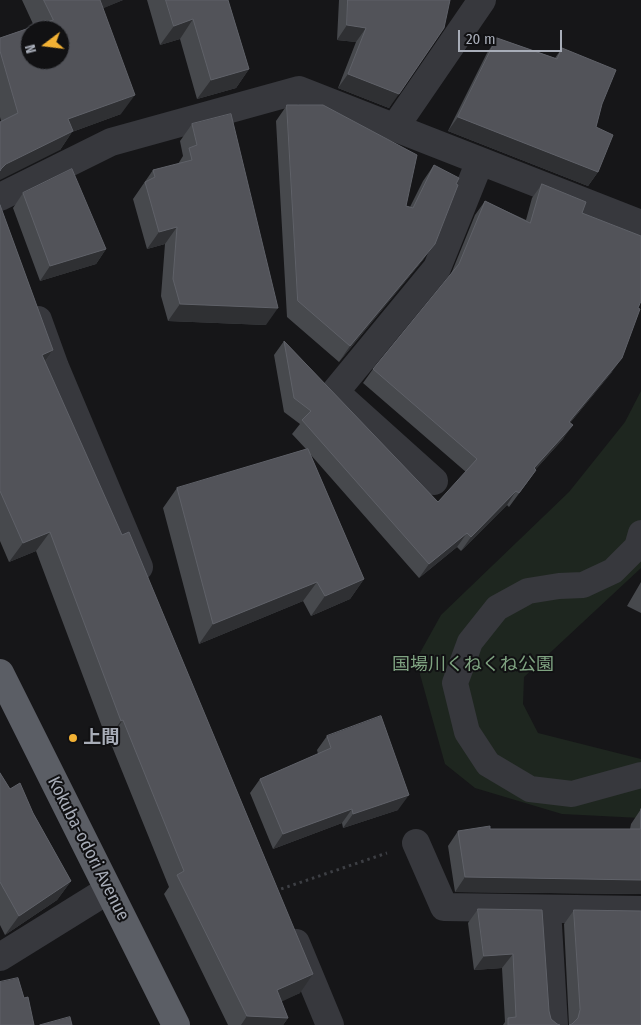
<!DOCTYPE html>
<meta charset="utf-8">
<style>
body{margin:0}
#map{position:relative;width:641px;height:1025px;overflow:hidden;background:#161618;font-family:"Fira Sans Condensed",sans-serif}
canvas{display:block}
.north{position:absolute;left:20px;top:20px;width:50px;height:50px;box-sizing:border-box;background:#111113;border:1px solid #4d4f55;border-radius:50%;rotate:255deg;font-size:14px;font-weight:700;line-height:20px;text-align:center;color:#a8adb8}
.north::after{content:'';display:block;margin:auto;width:18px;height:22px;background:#f2b134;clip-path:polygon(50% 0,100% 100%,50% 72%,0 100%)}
.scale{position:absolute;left:458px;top:30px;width:104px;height:22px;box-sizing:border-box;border:2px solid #a8adb8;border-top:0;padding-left:6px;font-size:15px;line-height:18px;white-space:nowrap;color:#a8adb8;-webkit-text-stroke:4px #111113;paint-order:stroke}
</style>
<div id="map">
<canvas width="641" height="1025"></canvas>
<div class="north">N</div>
<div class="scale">20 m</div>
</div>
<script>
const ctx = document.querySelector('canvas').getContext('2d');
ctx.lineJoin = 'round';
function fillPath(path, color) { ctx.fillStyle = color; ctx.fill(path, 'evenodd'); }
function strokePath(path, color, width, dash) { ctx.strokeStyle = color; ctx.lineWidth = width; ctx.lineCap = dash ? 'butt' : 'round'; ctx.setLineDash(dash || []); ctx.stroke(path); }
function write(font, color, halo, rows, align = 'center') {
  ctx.font = font + ' "Fira Sans Condensed","Noto Sans JP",sans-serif'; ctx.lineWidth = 4; ctx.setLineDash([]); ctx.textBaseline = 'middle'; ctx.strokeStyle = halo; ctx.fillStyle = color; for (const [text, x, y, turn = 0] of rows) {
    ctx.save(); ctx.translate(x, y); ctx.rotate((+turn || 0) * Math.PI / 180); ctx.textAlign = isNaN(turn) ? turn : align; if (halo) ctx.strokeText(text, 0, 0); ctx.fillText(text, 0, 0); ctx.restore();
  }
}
fillPath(new Path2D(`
 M641 391V568L524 677 523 704 538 733 641 759V818L562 814 475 788 445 764 416 660 441 615 569 492 625 422Z`), '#1e261f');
strokePath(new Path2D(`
 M275 891 387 853`), '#3d3f44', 3, [2.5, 4]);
strokePath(new Path2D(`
 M641 533 637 547 613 571 583 585 559 586 528 591 497 608 470 642 455 683 467 732 488 764 530 789 572 794 641 775`), '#37383d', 26);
strokePath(new Path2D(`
 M395 127 482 0
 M0 197 111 142 299 90 641 224
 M38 320 55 367 139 567
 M434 481 335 392 437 268 480 161
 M416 843 444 907 641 910
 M547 909 554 1025
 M296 943 330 1025
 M0 957 108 890`), '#37383d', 28);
strokePath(new Path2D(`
 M0 673 176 1025`), '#5b5e65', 28);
fillPath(new Path2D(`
 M22 0H123L103 8 121 114 72 132 60 150 1 121 0 117V38L34 26Z
 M147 0H228L249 69 236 88 197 99 180 39 160 45Z
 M339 0H450L389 108 338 88 356 42 337 40Z
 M497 38 555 58 562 48 602 104 596 127 598 172 588 186 448 131 487 53Z
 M287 105 406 206 410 207 423 181 434 165 456 184 423 260 339 362 287 317 276 121Z
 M192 124 266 325 168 321 161 296 165 244 147 249 133 199 153 170 178 164 183 156 180 141Z
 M542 184 582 213 612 372 570 423 563 439 535 470H536L526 484 509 507 507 505 461 551 457 547 419 578 310 454 364 579 350 599 311 616 303 601 199 644 163 508 177 488 306 449 292 434 300 424 284 412 274 355 284 341 438 502 466 472 363 383 373 369 451 274 475 215 485 201 526 220 532 198Z
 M23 193 106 249 96 264 40 281 13 208Z
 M0 205 53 350 45 362 300 993 281 1001 288 1018 283 1025H228L164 894 169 887 109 739 107 740 36 551 9 562 0 541Z
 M641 582V613L627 606Z
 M327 736 398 810 343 828 342 823 273 849 250 793 260 779 318 754 317 750Z
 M0 773 10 789 33 813 71 881 57 900 5 935 0 925Z
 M641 809V894L455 892 448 846 458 831 490 829H630L631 824Z
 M478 909 542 910 549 1011 551 1019 557 1024 560 1025H503L505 1022 502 968 474 970 468 923Z
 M574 910 641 1025H569L564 924Z`), '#47494d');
fillPath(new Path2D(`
 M96 0H123L85 16Z
 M193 19 180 39 160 45 174 26Z
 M347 25 366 28 356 42 337 40Z
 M249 69 236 88 197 99 211 80Z
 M348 74 399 94 389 108 338 88Z
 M135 95 121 114 72 132 60 150 0 180V170L6 164 68 119Z
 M458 117 598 172 588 186 448 131Z
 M177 227 165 244 147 249 159 232Z
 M435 244 423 260 339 362 350 346Z
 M106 249 96 264 40 281 50 266Z
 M180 304 278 308 266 325 168 321Z
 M53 350 39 370 42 355Z
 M622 358 612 372 559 436 569 422Z
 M573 425 563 439 524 482 534 468Z
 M516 491 507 505 461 551 471 537Z
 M50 532 36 551 9 562 23 543Z
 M467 533 457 547 419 578 429 564Z
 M364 579 350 599 311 616 325 596Z
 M317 582 303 601 199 644 213 624Z
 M123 720 109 739 107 740 121 721Z
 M409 795 398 810 343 828 353 814Z
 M352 809 342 823 273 849 283 834Z
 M465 877 641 880V894L455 892Z
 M71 881 57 900 5 935 19 916Z
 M513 954 502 968 474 970 484 956Z
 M313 974 300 993 264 1010 277 990Z
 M247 1016 288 1018 283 1025H241Z`), '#2f3033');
const building = new Path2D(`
 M44 0H100L135 95 68 119 73 131 6 164 1 169 0 171V122L18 113 0 51V38L53 20ZM30 30H60V60H30Z
 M166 0H228L249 69 211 80 193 19 174 26Z
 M348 0H450L444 28 399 94 348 74 366 28 347 25Z
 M497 38 557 59 562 48 616 70 602 104 596 127 613 135 598 172 458 117Z
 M287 105H323L417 155 406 206 413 208 434 165 459 178 456 184 458 185 435 244 350 346 298 301Z
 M231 114 278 308 180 304 173 279 177 227 159 232 145 182 155 177 153 170 192 160 189 148 197 145 192 124Z
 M72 169 106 249 50 266 23 193Z
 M542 184 586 202 582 213 641 236V301L638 308 640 309 622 358 569 422 573 425 534 468 536 470 519 493 516 491 471 537 467 533 429 564 302 420 311 411 294 398 284 341 438 502 477 459 373 369 459 264 485 201 530 223Z
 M0 205 53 350 42 355 122 535 129 532 313 974 277 990 288 1018 247 1016 177 875 184 871 123 720 121 721 50 532 23 543 0 491Z
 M308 449 364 579 325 596 317 582 213 624 177 488Z
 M381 716 409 795 353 814 352 809 283 834 260 779 331 748 327 736Z
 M0 773 10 789 20 783 33 813 71 881 19 916 0 882Z
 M641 809V880L465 877 458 831 490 826V829H640Z
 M478 909 542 910 549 1011 551 1019 557 1024 560 1025H508V1018L516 1017 513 954 484 956Z
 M574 910 641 911V1025H569L572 1024 578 1018 580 1010Z
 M18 978 24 998 28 997 34 1025H0V982Z
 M70 1017 72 1025H40Z`);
fillPath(building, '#525359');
strokePath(building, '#5f6168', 1);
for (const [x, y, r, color] of [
 [73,738,5,"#f2b134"]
]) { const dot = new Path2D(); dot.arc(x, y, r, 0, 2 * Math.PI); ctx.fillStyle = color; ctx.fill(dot); strokePath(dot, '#111113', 2); }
write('18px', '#7fa381', '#111113', [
 ["国場川くねくね公園",473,665]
]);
write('bold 18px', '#a8adb8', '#111113', [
 ["上間",83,738]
], 'left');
write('18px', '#a8adb8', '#111113', [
 ["Kokuba-odori Avenue",88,849,63]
]);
</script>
